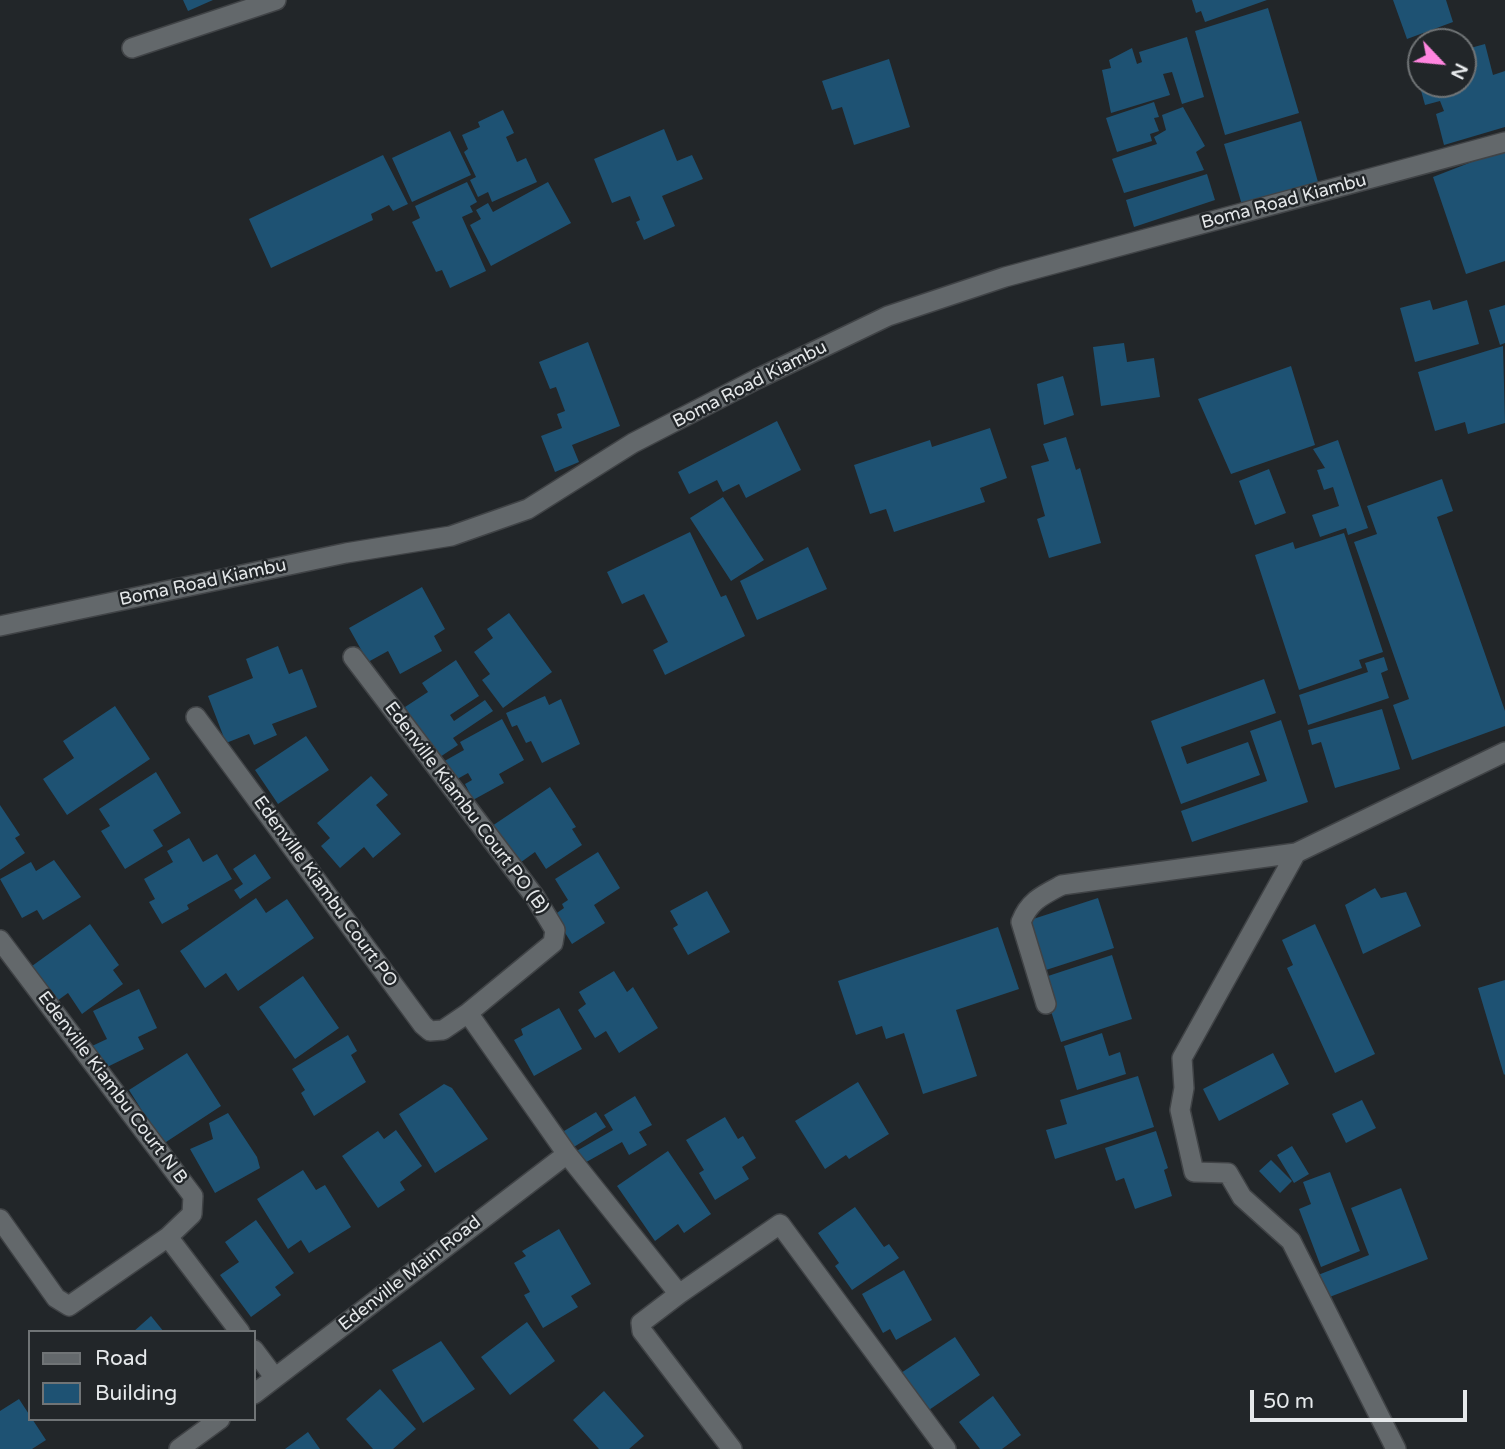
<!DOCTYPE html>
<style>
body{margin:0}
#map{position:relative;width:1505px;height:1449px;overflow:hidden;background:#222629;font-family:"Varela Round",sans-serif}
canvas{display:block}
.legend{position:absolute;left:28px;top:1330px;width:228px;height:91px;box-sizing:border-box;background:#222629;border:2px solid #707476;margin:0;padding:9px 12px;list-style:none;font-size:21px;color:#e5e8ea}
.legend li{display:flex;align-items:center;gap:14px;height:35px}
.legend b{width:35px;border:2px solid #707476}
.north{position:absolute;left:1407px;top:28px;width:70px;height:70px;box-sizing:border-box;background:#222629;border:2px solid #707476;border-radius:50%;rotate:116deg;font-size:19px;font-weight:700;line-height:28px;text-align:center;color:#e5e8ea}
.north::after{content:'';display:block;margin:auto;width:24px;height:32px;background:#ff85df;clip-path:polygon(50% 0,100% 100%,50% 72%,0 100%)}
.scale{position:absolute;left:1250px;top:1390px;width:217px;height:32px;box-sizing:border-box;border:4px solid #e5e8ea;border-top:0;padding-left:9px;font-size:21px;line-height:24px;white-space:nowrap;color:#e5e8ea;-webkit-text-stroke:5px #222629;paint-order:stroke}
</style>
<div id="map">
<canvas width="1505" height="1449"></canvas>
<ul class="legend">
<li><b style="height:9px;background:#63686b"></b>Road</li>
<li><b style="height:19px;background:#1e5273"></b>Building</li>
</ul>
<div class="north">N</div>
<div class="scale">50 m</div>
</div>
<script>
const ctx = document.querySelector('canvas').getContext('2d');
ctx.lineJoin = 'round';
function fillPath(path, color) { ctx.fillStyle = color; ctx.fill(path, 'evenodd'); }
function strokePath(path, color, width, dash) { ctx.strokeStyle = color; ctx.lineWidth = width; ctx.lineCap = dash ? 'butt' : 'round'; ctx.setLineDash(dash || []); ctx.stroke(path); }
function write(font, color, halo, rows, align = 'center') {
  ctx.font = font + ' "Varela Round",sans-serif'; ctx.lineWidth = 5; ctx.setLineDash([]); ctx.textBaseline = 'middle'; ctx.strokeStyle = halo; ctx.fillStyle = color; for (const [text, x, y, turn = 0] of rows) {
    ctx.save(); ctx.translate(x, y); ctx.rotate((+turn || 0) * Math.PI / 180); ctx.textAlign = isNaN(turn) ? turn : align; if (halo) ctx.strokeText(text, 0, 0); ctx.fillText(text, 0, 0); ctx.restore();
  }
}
fillPath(new Path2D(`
 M183 0H213L188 11Z
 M1192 0H1267L1205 22 1201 11 1196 13Z
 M1393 0H1446L1453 22 1407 39Z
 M1268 8 1299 113 1225 135 1195 31Z
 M1187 37 1204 97 1182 104 1172 72 1163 74 1170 95 1111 113 1102 70 1111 68 1109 60 1132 48 1137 64 1142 62 1139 52Z
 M1485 44 1493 75 1505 71V127L1444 145 1436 114 1444 111 1440 101 1425 105 1414 65 1421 63V84H1463V50Z
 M889 59 910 127 854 145 842 107 832 110 822 81Z
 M1154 102 1159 117 1154 118 1159 131 1150 134 1152 141 1117 152 1106 118Z
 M1183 107 1205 146 1196 152 1204 170 1124 193 1112 159 1157 144 1154 137 1166 130 1162 115Z
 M503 110 514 133 506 137 517 162 526 158 537 182 492 202 488 192 478 197 470 180 476 177 464 152 468 149 462 135 480 127 478 122Z
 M1301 121 1318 182 1242 205 1224 144Z
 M664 129 677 161 692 155 703 179 662 196 675 226 644 240 636 222 640 220 630 196 612 203 594 159Z
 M450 131 471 175 412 202 392 158Z
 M1505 149V261L1466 274 1433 177Z
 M383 155 408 204 393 211 389 205 371 214 373 220 271 268 249 219Z
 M1207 174 1215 200 1134 227 1126 200Z
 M467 182 477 202 470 206 473 212 462 217 486 271 450 288 442 270 436 272 412 222 420 218 415 206Z
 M548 182 571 223 491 266 470 225 481 219 476 210 488 203 493 212Z
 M1430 300 1433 310 1467 300 1479 344 1415 362 1400 308Z
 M1505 305V343L1500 345 1489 310Z
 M588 342 620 426 572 445 579 462 555 472 541 436 562 428 557 414 565 411 556 387 550 389 539 362Z
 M1124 343 1127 362 1154 358 1160 397 1101 406 1093 347Z
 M1503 346 1505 423 1468 434 1465 422 1435 431 1418 372Z
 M1291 366 1315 445 1231 474 1198 399Z
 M1063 376 1074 415 1044 425 1037 384Z
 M777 421 801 470 746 498 739 484 723 492 717 480 689 494 678 472Z
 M990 428 1007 478 980 488 985 502 894 532 886 509 870 514 854 465 930 440 932 447Z
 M1066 437 1076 470 1080 468 1101 543 1049 558 1037 519 1045 516 1031 466 1049 461 1043 444Z
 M1338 440 1368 528 1348 535 1346 528 1320 537 1312 515 1339 506 1333 487 1324 490 1317 470 1325 468 1313 449Z
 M1269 469 1286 513 1255 525 1239 481Z
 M1442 479 1453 511 1437 517 1505 711V726L1412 760 1393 705 1409 699 1354 542 1377 534 1367 506Z
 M723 497 764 560 731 581 690 518Z
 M690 532 721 597 726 595 745 636 665 675 653 650 668 642 644 594 622 604 607 572Z
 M1344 533 1383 652 1359 660 1362 668 1299 690 1255 555 1293 542 1295 549Z
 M808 547 827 589 757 620 740 581Z
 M422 587 445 629 434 636 442 651 400 674 388 651 368 662 349 628Z
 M509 613 552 672 503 708 482 680 490 674 474 652 493 638 487 629Z
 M278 646 289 674 302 669 317 707 272 724 277 735 254 745 249 734 226 743 208 696 253 678 246 659Z
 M1384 657 1388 670 1381 673 1389 698 1308 725 1299 695 1368 672 1365 663Z
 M456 660 479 696 450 715 454 721 485 700 493 711 453 738 458 745 434 761 413 728 417 726 405 707 428 692 422 683Z
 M1264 679 1276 713 1181 747 1187 764 1248 742 1260 775 1181 804 1151 721Z
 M545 696 549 705 561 699 580 744 542 763 531 741 526 743 517 725 512 727 506 713Z
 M115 706 150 759 67 815 43 779 74 758 63 741Z
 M1382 709 1400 769 1335 788 1321 742 1312 745 1308 730Z
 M502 719 524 760 499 774 504 783 473 800 465 784 472 780 468 773 452 782 441 763 464 750 460 742Z
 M1281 720 1308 802 1192 842 1181 811 1267 781 1250 731Z
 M306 736 329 770 278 804 255 770Z
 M156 772 181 813 153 830 163 846 125 869 101 831 110 826 99 809Z
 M371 776 388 795 376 805 401 834 373 858 364 847 340 868 321 846 330 838 317 823Z
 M550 787 576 827 572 829 582 845 546 869 535 852 517 865 492 826Z
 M0 805 20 835 15 838 25 853 0 870Z
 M189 838 203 862 217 854 232 879 187 905 189 909 162 924 149 902 155 899 144 879 173 862 167 851Z
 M598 852 620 888 594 905 605 923 572 944 554 915 564 908 562 904 568 900 555 879Z
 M255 854 271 878 240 899 234 890 243 884 233 869Z
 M54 860 81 897 43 920 37 910 22 918 0 879 31 862 36 871Z
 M1375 888 1381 898 1406 892 1421 926 1363 954 1345 905Z
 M707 891 730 932 688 955 673 928 678 925 670 911Z
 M256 898 266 913 287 899 314 938 238 991 226 973 205 988 180 951Z
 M1098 898 1114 948 1046 970 1030 920Z
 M90 924 119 965 113 970 123 984 82 1014 68 993 57 1001 32 966Z
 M1315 924 1375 1054 1335 1073 1287 968 1293 965 1282 940Z
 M998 927 1019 989 956 1010 977 1076 923 1094 904 1033 886 1039 882 1026 856 1035 838 981Z
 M1112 955 1132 1019 1061 1042 1049 1005 1045 977Z
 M614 971 627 992 633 987 658 1028 619 1053 606 1031 595 1038 578 1010 586 1004 579 992Z
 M303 976 339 1028 295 1059 259 1007Z
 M1505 980V1074L1504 1075 1478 988Z
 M139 989 157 1028 138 1037 144 1049 103 1069 92 1046 107 1039 93 1011Z
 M559 1008 582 1049 534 1076 514 1040 523 1035 521 1029Z
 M1102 1033 1109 1056 1120 1052 1126 1074 1077 1090 1064 1046Z
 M348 1035 357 1051 351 1055 366 1082 314 1116 301 1093 305 1090 292 1069Z
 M187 1053 221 1106 163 1144 129 1090Z
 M1273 1053 1289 1084 1219 1121 1203 1089Z
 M1138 1076 1154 1127 1055 1159 1046 1130 1067 1124 1060 1100Z
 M858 1082 889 1134 849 1159 846 1155 825 1169 795 1121Z
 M444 1084 452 1088 488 1139 435 1173 399 1114Z
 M635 1096 652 1125 639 1132 647 1145 629 1155 622 1142 581 1165 573 1153 613 1130 604 1115Z
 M1362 1100 1376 1128 1346 1143 1332 1114Z
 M596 1112 606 1127 569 1150 559 1134Z
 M228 1113 257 1157 260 1168 215 1193 190 1149 213 1139 209 1123Z
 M725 1117 738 1139 743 1136 756 1158 742 1167 749 1179 715 1200 699 1173 704 1170 686 1140Z
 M396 1130 422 1166 400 1182 405 1190 378 1208 342 1156 378 1131 384 1139Z
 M1156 1131 1168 1168 1164 1170 1172 1196 1135 1209 1124 1178 1116 1181 1105 1148Z
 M1292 1146 1309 1174 1294 1183 1277 1155Z
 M668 1151 711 1214 684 1233 678 1224 655 1241 617 1186Z
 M1271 1160 1292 1181 1280 1193 1259 1171Z
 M303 1170 316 1190 325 1185 351 1227 309 1253 301 1240 288 1249 257 1199Z
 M1330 1172 1360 1251 1321 1267 1299 1209 1311 1204 1303 1182Z
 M1401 1188 1428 1259 1327 1298 1318 1275 1369 1255 1351 1208Z
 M855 1207 884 1247 889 1244 899 1258 852 1290 835 1266 839 1263 818 1233Z
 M256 1220 294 1273 275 1287 281 1295 251 1317 220 1275 239 1262 225 1242Z
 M559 1229 591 1284 571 1296 578 1307 543 1328 524 1295 530 1292 514 1263 526 1256 522 1251Z
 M904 1270 932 1320 896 1340 890 1329 883 1333 862 1294Z
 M151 1316 164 1332H133Z
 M527 1322 555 1361 510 1395 481 1357Z
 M955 1337 980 1375 926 1412 901 1373Z
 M441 1341 475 1389 423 1423 392 1370Z
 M380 1389 416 1429 393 1449H373L346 1419Z
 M604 1391 644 1436 629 1449H599L573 1420Z
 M993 1396 1021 1435 1002 1449H980L959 1422Z
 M19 1399 46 1440 32 1449H0V1411Z
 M308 1432 320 1449H285Z`), '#1e5273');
const minor = new Path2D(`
 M132 48 276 0
 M0 626 346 553 451 536 528 509 633 443 757 379 888 316 1005 277 1505 142
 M353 657 535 897 555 930 553 943 468 1013 567 1154 679 1294 780 1224 946 1449
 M196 717 423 1025 430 1031 443 1030 468 1013
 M1296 853 1182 1058 1184 1088 1180 1110 1194 1172 1228 1173 1242 1197 1291 1241 1396 1449
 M0 940 193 1196 192 1214 168 1237
 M1046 1004 1021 922C1029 901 1043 895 1062 885L1296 853 1505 752
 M0 1219 56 1298 69 1306 168 1237 240 1332
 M679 1294 641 1323 642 1331 732 1449
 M254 1350 275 1378
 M254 1394 567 1154
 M179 1449 220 1419`);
strokePath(minor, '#404346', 22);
strokePath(minor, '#63686b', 19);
write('18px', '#e5e8ea', '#222629', [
 ["Boma Road Kiambu",1284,202,-15],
 ["Boma Road Kiambu",750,385,-27],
 ["Boma Road Kiambu",203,583,-12],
 ["Edenville Kiambu Court PO (B)",466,808,53],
 ["Edenville Kiambu Court PO",325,892,54],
 ["Edenville Kiambu Court N B",112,1088,53],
 ["Edenville Main Road",410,1274,-38]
]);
</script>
